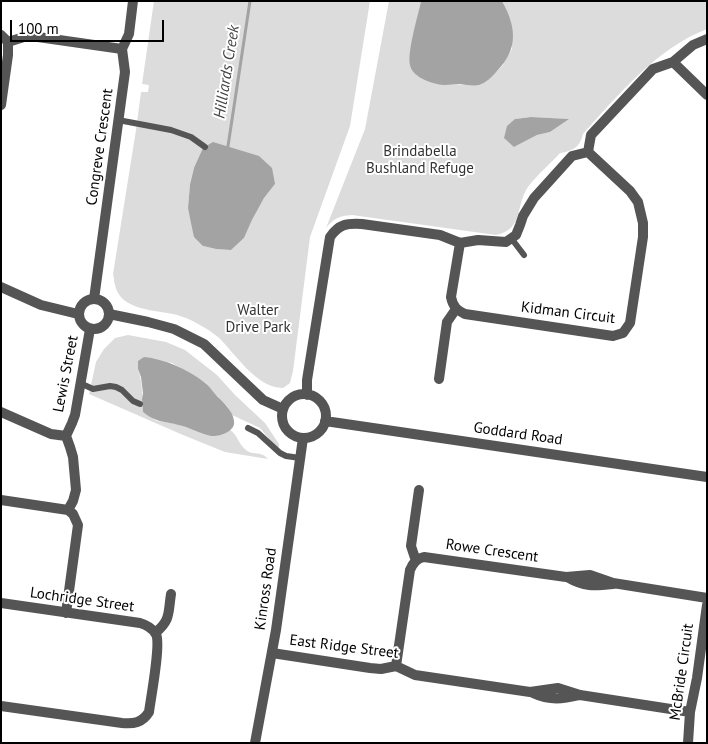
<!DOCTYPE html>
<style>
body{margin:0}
#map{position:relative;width:708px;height:744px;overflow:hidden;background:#fff;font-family:"PT Sans",sans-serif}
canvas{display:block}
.frame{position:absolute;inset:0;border:2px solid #000;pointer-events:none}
.scale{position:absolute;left:10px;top:20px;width:154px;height:22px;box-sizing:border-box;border:2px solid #000;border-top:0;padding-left:6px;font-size:15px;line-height:18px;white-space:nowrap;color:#000;-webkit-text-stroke:4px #fff;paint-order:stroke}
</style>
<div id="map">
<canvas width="708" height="744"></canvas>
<div class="frame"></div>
<div class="scale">100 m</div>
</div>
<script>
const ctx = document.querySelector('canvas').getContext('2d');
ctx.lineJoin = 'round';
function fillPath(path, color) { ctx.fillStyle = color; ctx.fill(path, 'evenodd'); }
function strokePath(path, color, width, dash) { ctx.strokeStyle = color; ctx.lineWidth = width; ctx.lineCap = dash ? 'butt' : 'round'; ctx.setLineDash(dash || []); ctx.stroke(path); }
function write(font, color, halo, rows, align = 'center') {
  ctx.font = font + ' "PT Sans",sans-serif'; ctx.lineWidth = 4; ctx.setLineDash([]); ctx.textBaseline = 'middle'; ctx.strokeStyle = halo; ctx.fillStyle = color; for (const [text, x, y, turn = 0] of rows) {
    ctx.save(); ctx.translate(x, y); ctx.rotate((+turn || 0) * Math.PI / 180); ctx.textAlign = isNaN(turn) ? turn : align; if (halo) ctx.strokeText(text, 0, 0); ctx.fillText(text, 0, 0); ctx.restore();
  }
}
fillPath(new Path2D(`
 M154 1H370L350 126 310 237 293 371 290 383 283 388C256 388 236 354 218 337 207 328 191 319 177 315 157 310 120 311 115 285 114 282 114 277 113 274L136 130 141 92H148L149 85 142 84ZM194 168 275 184 264 198 252 220 244 238 231 250 216 249 203 246 188 208 190 183Z
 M389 1H421L410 52 438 84 478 85 489 79 503 65 512 49 506 9 502 1H707V29C657 48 618 95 583 134 580 147 573 151 560 153 550 164 537 175 528 187 515 206 524 229 496 235L352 215C339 216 334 218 326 228L365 129ZM531 117 568 119 550 132 537 135 514 147 515 119Z
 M128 335 166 342 185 350 217 375 235 395 265 423 279 444V448L276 447 260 428 232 415 228 407 211 390 206 383 172 363 152 358 138 369C143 384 142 397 143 412L157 421 178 424 213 436 224 434 230 430C238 435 238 444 246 450 253 456 260 450 268 459L225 452 183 435 89 394 96 362 104 349 115 338Z`), '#dcdcdc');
fillPath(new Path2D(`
 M421 1H502C516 26 519 49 497 71 492 77 487 82 479 85 474 86 466 85 460 84 453 84 444 86 437 84 428 82 412 76 410 65 407 52 418 16 421 1Z
 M531 117 569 119 550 132 537 135 514 147 504 138 507 126 515 119Z
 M213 142 259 156 272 168 275 184 264 198 252 220 244 238 231 250 216 249 203 246 194 237 191 223 188 208 190 184 194 168 203 148Z
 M144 357C165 359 187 369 204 382 210 386 214 394 220 399 226 405 233 412 234 421 236 431 220 437 211 436 203 434 194 430 186 427 169 421 157 424 143 412L142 399 143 393 141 377 138 369V361Z`), '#a3a3a3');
strokePath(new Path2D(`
 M228 146 250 1`), '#a3a3a3', 3);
strokePath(new Path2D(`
 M118 120 171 130 191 137 205 147
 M511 238 524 255
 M80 383 93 389 110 386 116 387 122 390 133 401 140 404
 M248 428 258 433 280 453 286 456 300 458`), '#555', 6);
strokePath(new Path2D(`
 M1 35 8 42 24 37 31 36 122 49
 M673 62 707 95
 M1 105 8 55V42
 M460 243 451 297C453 307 457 310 465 314L613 336 623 333 630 323 643 237V223L638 202 630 191 588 152
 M1 287 41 305 78 314
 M79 314a15 15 0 1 1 30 0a15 15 0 1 1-30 0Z
 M94 299 125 72 122 49 129 34 133 1
 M109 314 148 322 174 329 204 344 263 400 283 409
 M439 379 447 322 456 309
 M282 416a22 22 0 1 1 44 0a22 22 0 1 1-44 0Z
 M307 395V380L330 237C339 224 347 223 362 224L440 235 460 243 478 240 506 242 516 235 520 225 523 216 534 198 572 156 588 152 591 135 653 69 673 62 693 45 707 39
 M1 412 51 434 66 436
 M325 421 707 477
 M1 500 68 510
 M68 510 73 501 76 490 73 457 70 447 66 436 72 423 75 415 90 329
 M416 561 411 546 419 490
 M567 577C584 587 594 586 613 584
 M1 603 140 623C147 625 152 628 156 634 161 644 151 697 149 712 142 723 134 724 122 723L1 706
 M66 613 78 525 73 514 68 510
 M155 633C171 620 168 613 171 594
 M272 653 370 668 381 669 396 666 415 675 530 692 558 688 580 695 690 712
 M396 666 410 570C413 563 416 559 424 557L566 577 590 575 613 583 707 598
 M533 693C550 701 563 699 580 695
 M688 743 690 712 697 678 707 605`), '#555', 10);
strokePath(new Path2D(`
 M255 743 276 630 303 438`), '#555', 10);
write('15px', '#000', '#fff', [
 ["Congreve Crescent",100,147,-82],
 ["Kidman Circuit",568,313,7],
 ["Lewis Street",66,374,-79],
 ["Goddard Road",518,434,8],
 ["Rowe Crescent",492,551,8],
 ["Kinross Road",266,589,-82],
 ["Lochridge Street",82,600,8],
 ["East Ridge Street",344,647,7],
 ["McBride Circuit",682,672,-82]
]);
write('15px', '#333', '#fff', [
 ["Brindabella",420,152],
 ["Bushland Refuge",420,169],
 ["Walter",258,311],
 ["Drive Park",258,328]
]);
write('italic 16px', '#444', '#fff', [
 ["Hilliards Creek",227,72,-81]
]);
</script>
